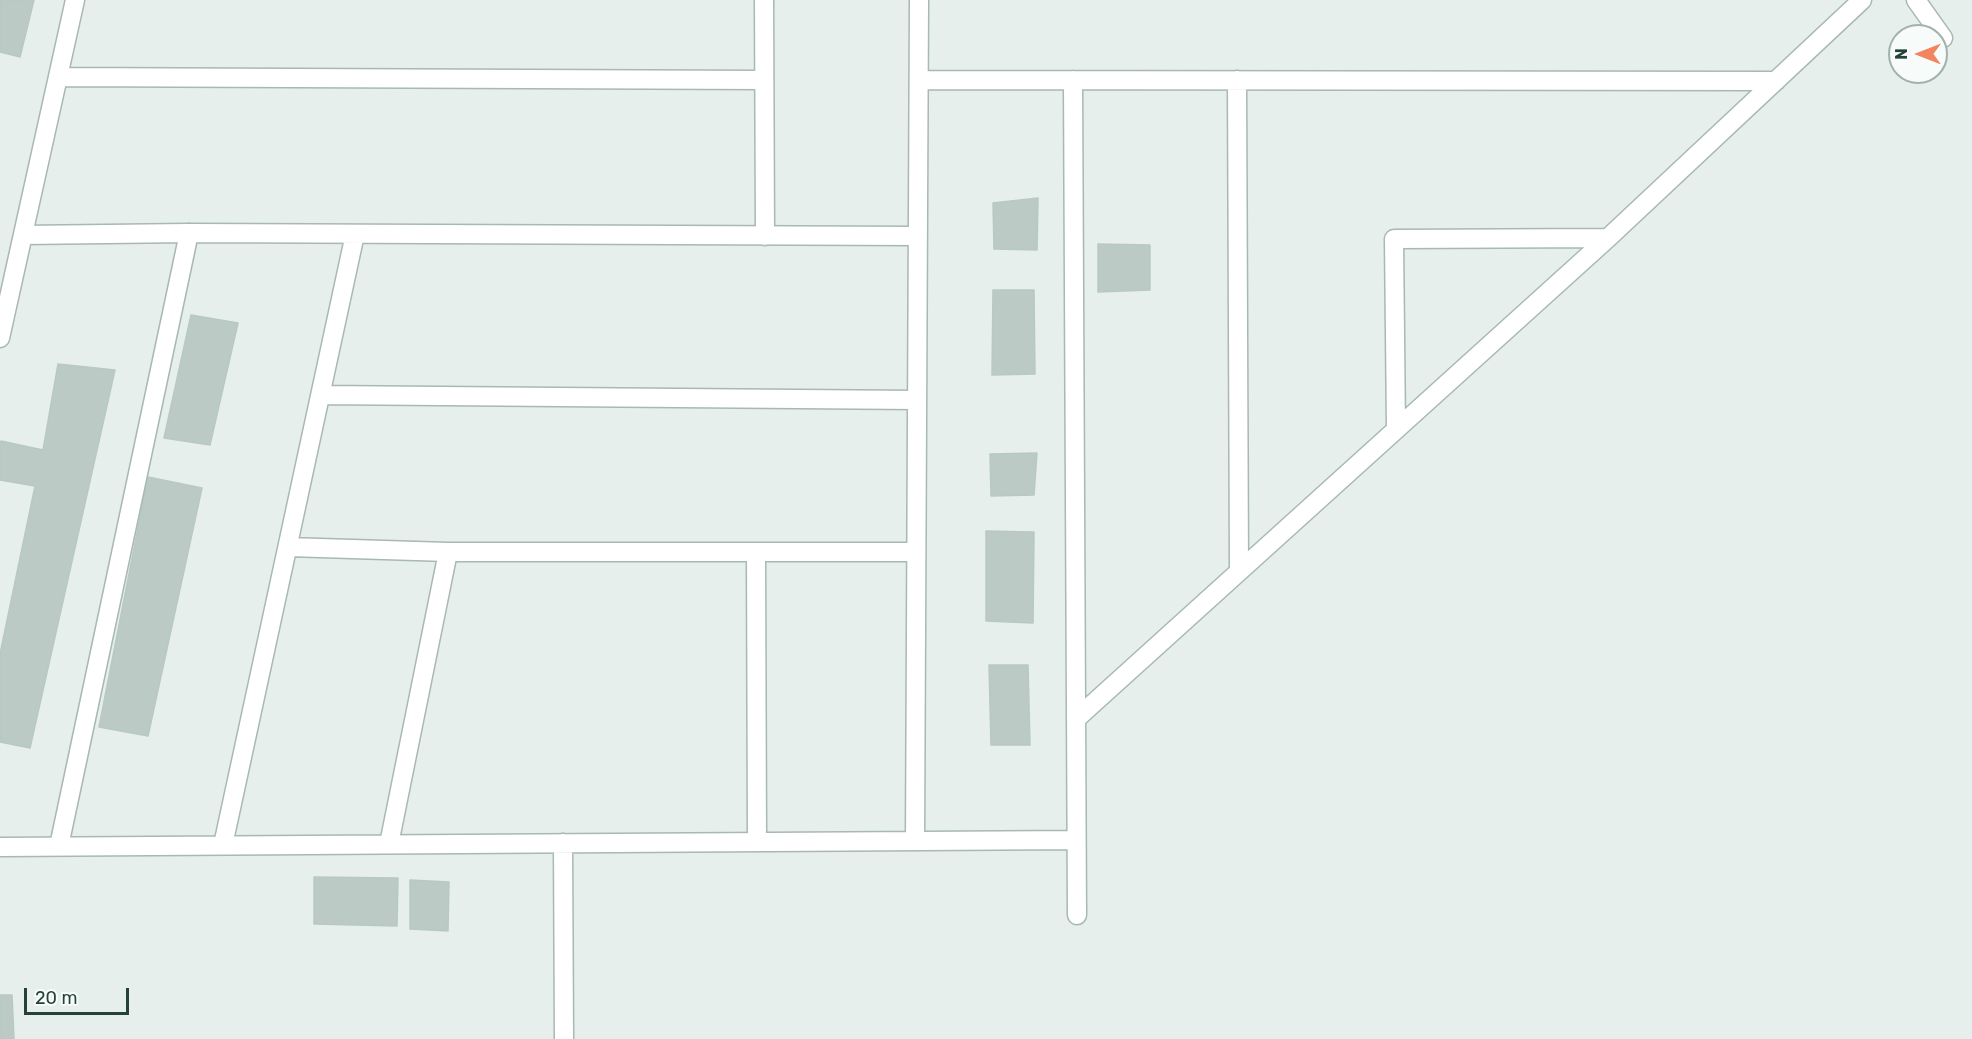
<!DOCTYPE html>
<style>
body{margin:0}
#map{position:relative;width:1972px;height:1039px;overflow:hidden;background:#e6efeb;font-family:Rubik,sans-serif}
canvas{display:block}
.north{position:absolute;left:1888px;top:24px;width:60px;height:60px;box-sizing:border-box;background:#f7fbf9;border:2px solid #a3b1ad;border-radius:50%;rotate:270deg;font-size:16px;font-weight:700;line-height:24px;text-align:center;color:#24423a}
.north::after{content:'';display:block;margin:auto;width:21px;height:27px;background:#f4845f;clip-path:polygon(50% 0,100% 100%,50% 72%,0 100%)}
.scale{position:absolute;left:24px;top:988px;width:105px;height:27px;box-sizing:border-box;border:3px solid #24423a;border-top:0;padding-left:8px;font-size:18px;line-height:21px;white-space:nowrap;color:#24423a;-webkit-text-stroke:4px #f7fbf9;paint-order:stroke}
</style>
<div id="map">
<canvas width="1972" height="1039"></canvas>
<div class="north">N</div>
<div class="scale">20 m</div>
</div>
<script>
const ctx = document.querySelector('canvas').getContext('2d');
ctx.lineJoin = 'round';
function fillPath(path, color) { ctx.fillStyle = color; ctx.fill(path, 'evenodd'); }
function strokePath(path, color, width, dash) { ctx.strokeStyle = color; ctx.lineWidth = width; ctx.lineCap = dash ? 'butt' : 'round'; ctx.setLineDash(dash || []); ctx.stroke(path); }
const building = new Path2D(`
 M0 0H34L20 57 0 52Z
 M1038 198 1037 250 994 249 993 203Z
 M1098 244 1150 245V290L1098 292Z
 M993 290H1034L1035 374 992 375Z
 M191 315 238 323 210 445 164 438Z
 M58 364 115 370 30 748 0 742V654L35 486 0 480V447L1 441 43 450Z
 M1037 453 1034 495 991 496 990 454Z
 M148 477 202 488 148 736 99 727Z
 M986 531 1034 532 1033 623 986 621Z
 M989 665H1028L1030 745H991Z
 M314 877 398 878 397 926 314 924Z
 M410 880 449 882 448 931 410 929Z
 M0 995H12L14 1039H0Z`);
fillPath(building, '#bbcac4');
strokePath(building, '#b8c9c2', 1.5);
const minor = new Path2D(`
 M764 0 765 236
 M1916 0 1943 38
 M58 77 764 80
 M919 80 1776 81
 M1073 80 1077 915
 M1237 80 1239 571
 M23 235 189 233 918 236
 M0 338 75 0
 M321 395 917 400
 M1396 430 1394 239 1608 238
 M288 547 448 552H916
 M756 552 757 842
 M1076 719 1608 238 1862 0
 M915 841 919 0
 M563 843 564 1039
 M389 844 448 552
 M223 845 355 234
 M59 846 189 233
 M0 847 1076 840`);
strokePath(minor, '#a8b8b2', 21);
strokePath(minor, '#fff', 18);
</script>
